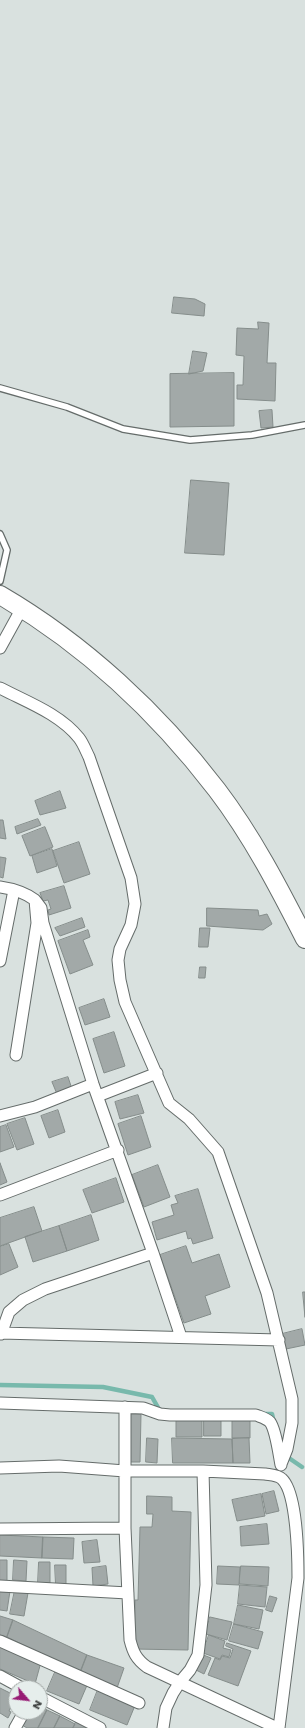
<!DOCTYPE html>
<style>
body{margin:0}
#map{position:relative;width:305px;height:1728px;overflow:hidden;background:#d9e1df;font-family:Poppins,sans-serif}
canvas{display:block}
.north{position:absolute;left:8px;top:1680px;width:40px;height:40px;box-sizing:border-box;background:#e6eeec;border:1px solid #a2a8a6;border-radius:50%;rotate:118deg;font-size:11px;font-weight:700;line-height:16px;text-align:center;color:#3b3e3d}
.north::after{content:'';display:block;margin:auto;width:14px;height:18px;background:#971b74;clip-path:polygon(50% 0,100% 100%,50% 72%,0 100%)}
</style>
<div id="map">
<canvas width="305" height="1728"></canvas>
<div class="north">N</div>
</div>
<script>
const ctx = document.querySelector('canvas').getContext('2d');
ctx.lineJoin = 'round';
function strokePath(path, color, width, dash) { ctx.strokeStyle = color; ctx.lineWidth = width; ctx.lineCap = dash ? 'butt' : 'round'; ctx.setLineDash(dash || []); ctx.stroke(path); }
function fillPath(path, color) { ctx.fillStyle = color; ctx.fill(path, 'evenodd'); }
strokePath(new Path2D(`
 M0 1385 103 1387 152 1397 160 1411H161
 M263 1414H272L274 1423
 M286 1456 302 1467`), '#78b9ac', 4.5);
const building = new Path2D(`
 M174 297 195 299 205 304 204 316 172 313Z
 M258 322 269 323 267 363H276L275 401 237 399V385H243L244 356 236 355 237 328 258 329Z
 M193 351 207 353 203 371 189 374Z
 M234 373V426L170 427V374Z
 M272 410 273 427 261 428 259 411Z
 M191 480 229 483 224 555 185 553Z
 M60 791 66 808 40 815 35 801Z
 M38 819 41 825 17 834 15 827Z
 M0 820H3L6 839 0 838Z
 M45 827 53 847 30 856 22 836Z
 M79 842 90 874 64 883 53 851Z
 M52 849 57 866 37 873 32 856Z
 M0 857 6 858 3 878 0 877Z
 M64 886 71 908 49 915 48 910 51 909 48 900 43 901 40 893Z
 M207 908 258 910 259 916 267 914 272 924 263 930 207 926Z
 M82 918 85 927 60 936 55 928Z
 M200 928H210L208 947H199Z
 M88 930 90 937 83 940 93 965 70 974 58 941Z
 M200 967H206L205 978H199Z
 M104 999 110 1017 85 1025 79 1008Z
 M114 1032 125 1066 104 1073 93 1039Z
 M68 1077 72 1089 57 1094 52 1082Z
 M138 1095 144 1113 120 1119 115 1102Z
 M58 1110 65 1132 49 1138 41 1116Z
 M141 1116 151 1147 128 1155 118 1124Z
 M25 1118 34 1144 17 1150 7 1124Z
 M6 1125 14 1147 0 1152V1127Z
 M0 1163 7 1182 0 1185Z
 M158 1165 170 1197 144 1207 132 1175Z
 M116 1178 124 1202 92 1213 83 1190Z
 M198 1189 213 1238 193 1244 191 1238 188 1239 186 1231 157 1240 152 1222 174 1215 171 1205 178 1203 175 1196Z
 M34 1207 42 1231 0 1246V1218Z
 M91 1215 99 1240 67 1251 59 1226Z
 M59 1226 67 1251 33 1262 25 1237Z
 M9 1244 18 1267 0 1275V1247Z
 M186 1246 192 1263 219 1254 230 1287 205 1296 211 1314 184 1323 160 1255Z
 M303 1292H305V1317Z
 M302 1329 305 1345 286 1349 282 1334Z
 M131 1414H141L140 1462H130Z
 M202 1415V1437H176V1416Z
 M250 1415V1438H232V1416Z
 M204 1417H221V1436H204Z
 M147 1438 158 1439 157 1463 146 1462Z
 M172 1438 232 1439 233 1463H173Z
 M249 1438 250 1463H233L232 1439Z
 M274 1491 279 1511 266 1514 262 1494Z
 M261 1494 265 1516 237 1521 232 1500Z
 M147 1496 172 1497V1511L191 1512 188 1650 134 1649 135 1600H138L140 1527H152L153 1514H147Z
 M267 1524 269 1544 241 1546 240 1527Z
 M0 1535 43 1537 42 1558 0 1556Z
 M43 1537 74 1538 73 1559 42 1558Z
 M97 1540 100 1562 84 1563 82 1542Z
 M0 1560H7V1581H0Z
 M14 1560 27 1561 26 1581 13 1580Z
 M39 1562H50V1583H38Z
 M55 1565H66V1584L56 1585Z
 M106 1566 108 1584 93 1586 92 1568Z
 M218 1566 240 1567 239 1585 217 1584Z
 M241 1566 269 1567 268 1586 240 1584Z
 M240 1585 267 1587 265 1607 238 1604Z
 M0 1590 10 1591 7 1611 0 1610Z
 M15 1590 28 1593 24 1616 10 1614Z
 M270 1596 277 1598 272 1612 266 1610Z
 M238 1605 263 1610 259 1629 234 1624Z
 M0 1616 13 1620 7 1637 0 1635Z
 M210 1617 232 1622 227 1640 206 1634Z
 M13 1620 87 1655 80 1673 7 1637Z
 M234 1624 263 1632 258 1649 229 1641Z
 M209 1635 225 1641 223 1648 231 1650 229 1657 222 1655 220 1659 203 1653Z
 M227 1643 251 1651 238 1686 208 1675 215 1658 220 1660 222 1656 230 1658 233 1649 226 1646Z
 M0 1644 41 1662 35 1684 0 1669Z
 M201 1654 211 1658 204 1674 194 1669Z
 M87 1655 124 1668 117 1688 80 1673Z
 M56 1670 88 1683 79 1704 47 1691Z
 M99 1687 136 1703 127 1725 90 1710Z
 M0 1688 16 1696 9 1711 11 1712 8 1718 0 1713Z
 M40 1706 47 1710 38 1728H27L22 1725 25 1712H40Z
 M47 1710 60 1716 54 1728H38Z
 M60 1716 75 1724 73 1728H54Z
 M77 1720 90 1728H73Z`);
fillPath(building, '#a2a9a8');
strokePath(building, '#858d8b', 1);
const lane = new Path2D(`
 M0 388 67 407 123 429 190 440 252 435 305 425
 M0 534 7 550 0 581`);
const street = new Path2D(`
 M0 648 22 608
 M0 688C27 702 60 714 79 738 83 743 86 751 89 757L131 878 135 904 131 925 120 949 118 960 120 980 125 1002 169 1103 189 1119 218 1152 267 1293 292 1399V1423L287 1449 281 1464
 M0 887C14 889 24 892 35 900L37 923 16 1055
 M35 900 41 908 43 923 93 1084 153 1253
 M0 961 14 890
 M98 1096 157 1073
 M0 1116 35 1107 93 1084
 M0 1195 118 1150
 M0 1333 279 1340
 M1 1334 9 1312 23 1300 45 1289 153 1253 181 1337
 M0 1403 143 1408 160 1414 170 1415H256C261 1417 266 1418 270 1422 276 1430 279 1455 281 1465
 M125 1407V1528L130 1640C133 1652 136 1659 147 1667L277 1728
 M0 1468 59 1466 125 1471H203L265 1474C271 1475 278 1475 282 1479 297 1493 298 1557 298 1578L279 1728
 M0 1529 125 1528
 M0 1586 128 1593
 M0 1641 139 1703
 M0 1676 22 1688
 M40 1697 100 1728
 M15 1728 24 1712
 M163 1728 166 1708 173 1693 180 1682 190 1670 198 1655 206 1585 203 1471`);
const primary = new Path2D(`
 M0 595C84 644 158 713 217 790 252 836 279 888 305 939`);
strokePath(lane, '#656c6a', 8);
strokePath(street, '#656c6a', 13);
strokePath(primary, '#656c6a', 20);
strokePath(lane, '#fff', 5.5);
strokePath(street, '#fff', 11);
strokePath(primary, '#fff', 18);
</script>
